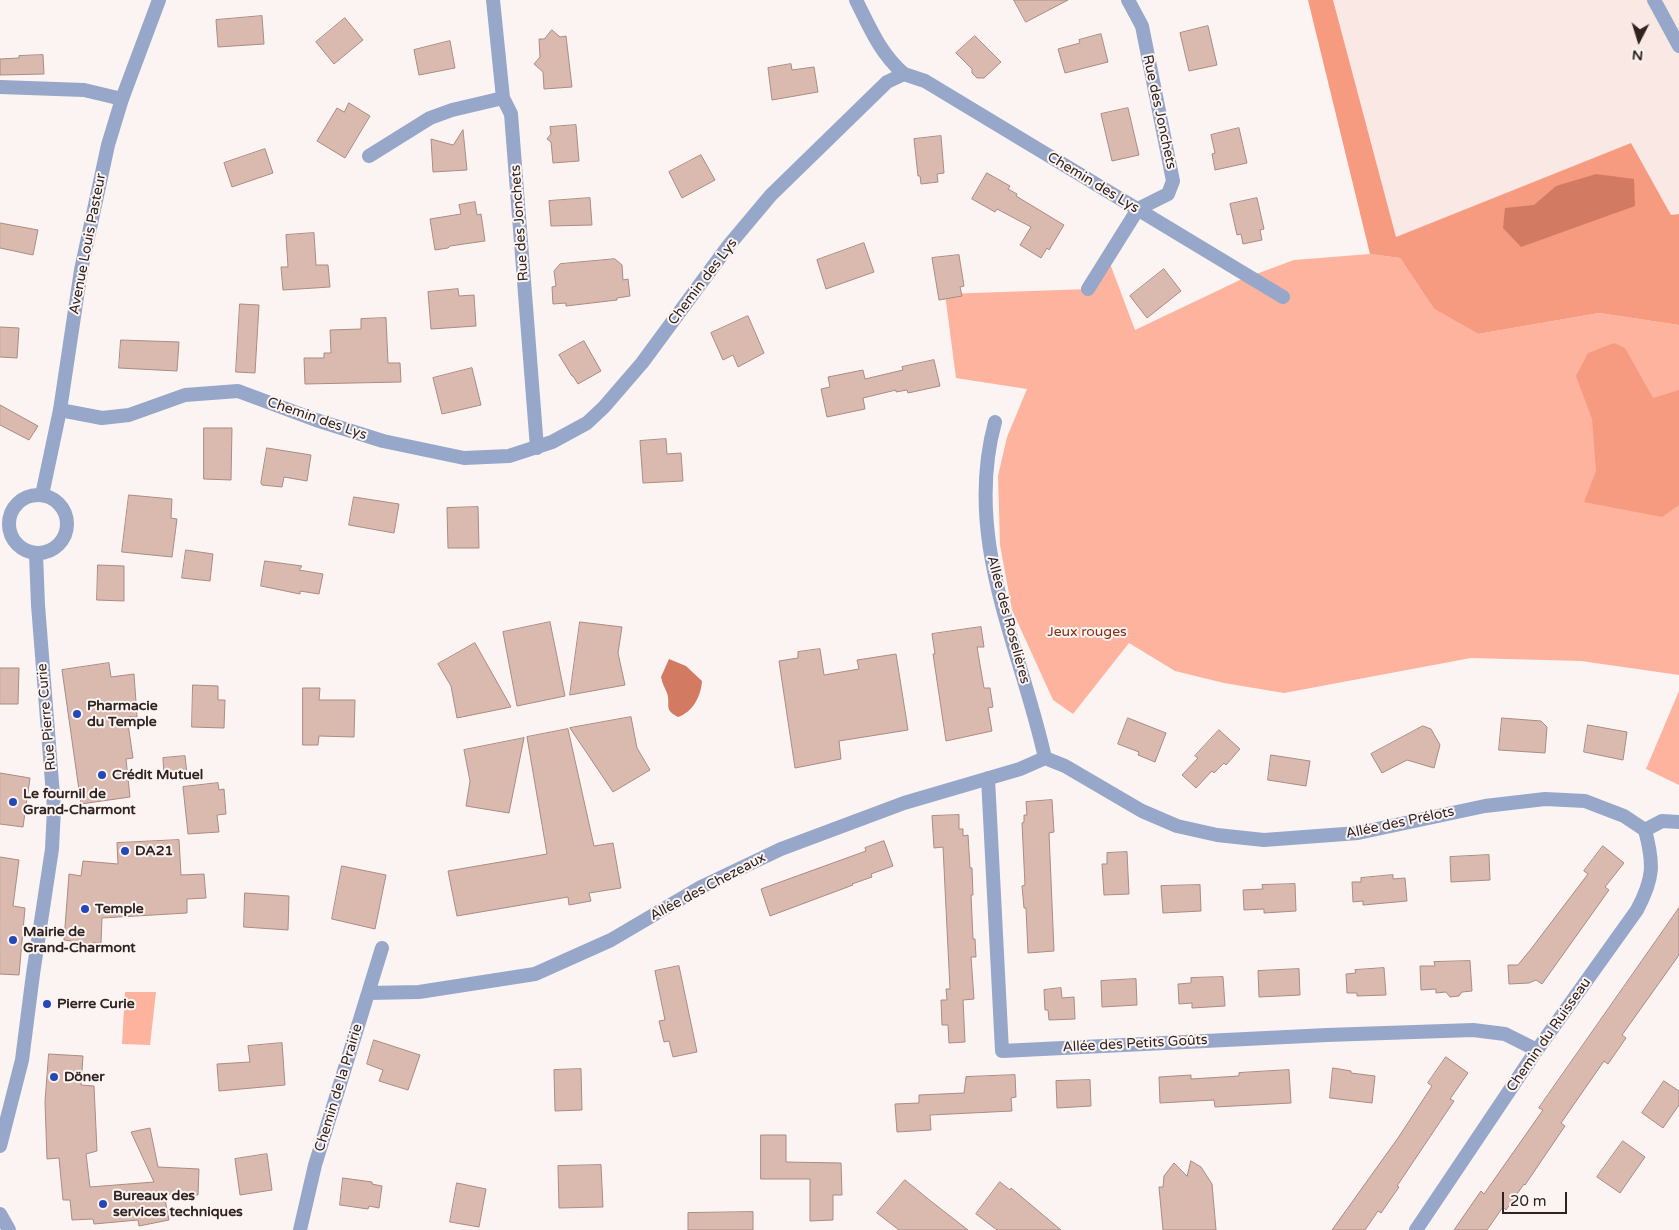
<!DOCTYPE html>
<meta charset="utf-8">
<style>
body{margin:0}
#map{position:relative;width:1679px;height:1230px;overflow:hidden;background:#fbf4f2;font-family:"Varela Round",sans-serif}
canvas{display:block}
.north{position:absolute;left:1614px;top:15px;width:50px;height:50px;-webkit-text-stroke:4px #fbf4f2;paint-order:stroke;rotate:185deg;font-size:14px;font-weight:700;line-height:20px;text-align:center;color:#2f221f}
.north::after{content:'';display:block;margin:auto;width:18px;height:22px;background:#2f221f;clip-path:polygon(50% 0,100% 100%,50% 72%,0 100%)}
.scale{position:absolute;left:1502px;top:1192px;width:65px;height:22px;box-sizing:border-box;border:2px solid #2f221f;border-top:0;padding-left:6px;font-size:15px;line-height:18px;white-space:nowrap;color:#2f221f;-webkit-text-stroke:4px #fbf4f2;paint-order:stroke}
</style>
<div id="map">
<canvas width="1679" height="1230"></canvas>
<div class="north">N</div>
<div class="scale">20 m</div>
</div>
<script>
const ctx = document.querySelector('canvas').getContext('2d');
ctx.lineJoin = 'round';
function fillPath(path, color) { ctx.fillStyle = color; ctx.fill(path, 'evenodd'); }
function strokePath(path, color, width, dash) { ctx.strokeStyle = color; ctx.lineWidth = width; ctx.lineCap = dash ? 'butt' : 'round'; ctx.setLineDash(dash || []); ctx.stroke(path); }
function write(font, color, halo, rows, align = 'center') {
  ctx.font = font + ' "Varela Round",sans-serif'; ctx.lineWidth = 4; ctx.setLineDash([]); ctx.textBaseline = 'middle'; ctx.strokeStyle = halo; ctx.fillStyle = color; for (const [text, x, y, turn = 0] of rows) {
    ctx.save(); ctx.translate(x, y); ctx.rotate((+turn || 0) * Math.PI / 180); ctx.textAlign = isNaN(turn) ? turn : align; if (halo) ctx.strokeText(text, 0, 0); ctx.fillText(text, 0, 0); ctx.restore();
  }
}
fillPath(new Path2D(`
 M1333 0H1679V214L1671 215 1631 143 1396 237Z`), '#f9e8e3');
fillPath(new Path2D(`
 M1370 254 1400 258 1434 309 1478 334 1599 313 1679 325V675L1581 661 1471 658 1284 693 1224 683 1175 671 1129 643 1073 714 1053 700 1012 610 1000 545 998 476 1007 437 1027 389 956 378 945 294 1088 289 1109 261 1135 330 1240 280 1294 260Z
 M1679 691V785L1646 769Z
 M125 992H156L150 1045 122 1044Z`), '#fdb39e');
fillPath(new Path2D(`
 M1308 0H1333L1396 237 1631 143 1671 215 1679 214V325L1599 313 1478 334 1434 309 1400 258 1370 254Z
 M1614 343 1625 348 1653 398 1679 390V505L1662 517 1584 502 1596 471 1592 419 1576 376 1588 353Z`), '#f69a80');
fillPath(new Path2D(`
 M1596 174 1634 179 1635 206 1521 247 1503 228 1505 208 1534 205 1556 186Z
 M669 659 686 666 702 681C701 696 693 712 678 717 663 709 671 706 667 693 665 688 662 683 661 677Z`), '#d37b62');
const building = new Path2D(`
 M1014 0H1068L1026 22Z
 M262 16 264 44 218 47 216 20Z
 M345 18 363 40 334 64 316 42Z
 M1208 26 1217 65 1189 71 1180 33Z
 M552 30 560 37 566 36 572 87 544 89 543 72 534 64 540 57 539 39H544Z
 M1101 34 1108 62 1065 73 1058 49 1080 43 1079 40Z
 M975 36 1001 62 984 78H977L972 73V69L956 53Z
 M450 41 455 68 419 75 414 50Z
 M43 55 44 74 0 75V59L19 58V56Z
 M791 64 792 70 814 67 818 92 772 100 768 68Z
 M349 103 370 116 345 158 317 141 337 108 344 112Z
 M1128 108 1139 155 1112 161 1101 114Z
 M576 125 579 161 553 163 551 142 547 139 551 134 550 127Z
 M1239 128 1247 163 1215 170 1212 154 1215 153 1211 135Z
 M463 130 467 170 433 172 431 139 453 145Z
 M941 136 944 173 937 174 938 182 921 184 920 176H918L914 139Z
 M265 149 273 173 232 187 224 163Z
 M701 155 715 180 682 198 669 172Z
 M987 173 1010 186 1008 189 1017 194 1016 196 1064 225 1049 250 1047 248 1041 258 1020 245 1031 227 997 209 995 212 972 199Z
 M590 198 592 225 551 226 549 201Z
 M1257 198 1264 229 1260 230 1262 240 1243 244 1241 234 1237 235 1230 204Z
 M475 202 477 215 481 214 485 241 450 246 448 248 435 250 430 219 461 214 459 205Z
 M0 223 38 230 33 255 0 248Z
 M314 233 316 265H328L330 287 283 290 281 267H288L286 235Z
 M864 243 874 272 826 289 817 260Z
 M959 255 964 286 960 287 962 296 939 300 932 258Z
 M615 259 622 265 623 280 628 279 630 296 617 298V300L566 306V303L553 304 552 287 556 286 554 271 560 264Z
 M1164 269 1181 291 1147 318 1130 296Z
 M458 289 459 296 474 295 476 326 431 329 428 292Z
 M240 304 259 305 255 373 236 372Z
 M748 316 764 353 738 367 733 355 723 360 711 333Z
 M386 318 388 363H400L401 382 305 384 304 358H324V353H331L330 330 361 329V319Z
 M0 327 19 328 17 358 0 357Z
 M121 340 179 342 177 371 119 368Z
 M584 341 601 371 578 384 573 376H572L559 355Z
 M934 360 940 386 908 393 907 390 896 392V390L863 398 865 409 827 417 821 389 830 387 828 377 863 370 865 379 903 370 902 367Z
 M472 368 481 405 442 414 433 378Z
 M0 405 38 426 29 440 0 425Z
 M204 428H232L231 480 204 479Z
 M666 439 667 454 681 453 683 481 643 483 640 441Z
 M267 448 311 455 307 481 284 477 282 487 262 485 261 483Z
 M129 495 172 499 171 518 177 519 172 557 122 552Z
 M354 497 399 504 394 533 349 525Z
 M478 507 479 548H448L447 508Z
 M186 550 213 554 210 581 182 578Z
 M265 561 302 566 299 570 323 574 319 594 300 591V594L261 586Z
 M98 565 124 566V601L97 600Z
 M550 622 565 696 517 706 503 632Z
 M580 622 622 627 618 653 625 685 570 695Z
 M981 627 984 647H977L984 688H990L993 707 988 708 992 731 946 741 933 654H935L932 634Z
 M475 643 511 707 457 718 451 686 438 664Z
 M820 649 824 675 859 669 857 660 896 654 908 730 839 741 841 759 795 768 779 661 798 658V652Z
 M109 663 111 677 134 674 137 717H127L133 758 126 759 130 797 81 804 62 670Z
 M0 668H19L18 704H0Z
 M193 685 218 686V700H225L224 728 192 727Z
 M303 688H320L319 700H355L354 737 319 736 318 745H303Z
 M631 717 637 748 650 770 613 792 570 728Z
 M1128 718 1166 733 1155 762 1138 755 1139 752 1118 744Z
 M1502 718 1541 721 1547 727 1545 753 1499 750Z
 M1588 725 1627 732 1623 760 1584 752Z
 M1423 726 1431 729 1440 745 1434 768 1407 760 1382 773 1371 754Z
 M568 729 594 846 613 843 621 888 589 893 591 901 569 905 568 897 457 916 448 871 547 854 527 737Z
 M1219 730 1240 749 1226 765 1224 763 1214 773 1212 771 1196 788 1182 775 1198 758 1195 756Z
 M524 738 509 813 466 806 470 781 464 750Z
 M1271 755 1310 761 1306 786 1268 780Z
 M185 756 187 774 164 776 163 758Z
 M0 773 30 778 23 827 0 824Z
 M218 783 219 790 224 789 226 814 217 815 219 832 188 834 183 787Z
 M1052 800 1054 832 1049 833 1054 951 1028 953 1026 908H1024L1022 886 1025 885 1022 823 1024 822V815H1027L1026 802Z
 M959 815V829H963V836L968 835 970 868H972L973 895H971L973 939H975L976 957H971L974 999 963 1000 965 1042 949 1043 948 1025H942L941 1000H947L946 989H950L943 847 934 848 932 816Z
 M179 840 181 875 204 874 206 898 187 899V913L102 918 101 943H92L82 953 71 941 64 940 69 874 81 876 83 861 118 864 117 843Z
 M884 841 893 866 871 874 872 877 852 884 853 885 770 916 761 889 866 851 865 848Z
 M1603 846 1624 863 1605 887 1609 890 1542 984 1536 980 1529 983 1509 984 1508 965H1518L1531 949 1588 874 1584 871Z
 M1127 852 1129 894 1104 895 1102 864H1107V853Z
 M1489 855 1490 880 1451 882 1450 857Z
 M0 857 19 860 13 906 25 908 19 975 0 974Z
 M342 866 386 875 375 929 332 919Z
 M1393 875V879L1405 878 1407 901 1363 905V901L1353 902 1352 882H1361V878Z
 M1295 884 1296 911 1264 913V909L1244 910 1243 890 1263 889 1262 885Z
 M1200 885 1201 911 1163 913 1161 886Z
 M245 893 289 896 288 930 244 927Z
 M1679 908V955L1622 1035 1626 1038 1608 1064 1604 1061 1561 1123 1565 1126 1525 1185 1524 1184 1506 1210 1503 1207 1487 1230H1454L1481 1191 1484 1194 1543 1110 1539 1108Z
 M1470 961 1472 991 1462 992 1459 996 1450 997 1446 992 1436 993V989L1421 990 1420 966H1435L1434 962Z
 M679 966 697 1052 673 1057 669 1041 664 1042 659 1021 665 1020 655 971Z
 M1384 968 1386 995 1357 996V993H1347L1346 974 1356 973 1355 970Z
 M1299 969 1300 995 1259 997 1258 971Z
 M1223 977 1225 1006 1192 1008V1003L1179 1004 1178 984 1191 983V978Z
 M1136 979 1137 1005 1102 1007 1101 981Z
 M1061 988 1062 998 1074 997 1075 1019 1049 1020 1048 1010H1045L1044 990Z
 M374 1040 420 1055 408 1090 379 1081 383 1070 367 1064Z
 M282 1043 285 1085 219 1091 217 1064 250 1062 248 1046Z
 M49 1054 83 1056 81 1085 94 1086 97 1151 86 1154 90 1187 154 1182 131 1132 150 1128 158 1167 199 1169 198 1195 164 1194 169 1220 139 1226 138 1220 94 1224 93 1219 72 1220 70 1200H63L59 1158 47 1159 45 1102Z
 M1446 1057 1468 1073 1450 1099 1454 1101 1397 1186 1399 1187 1381 1213 1378 1211 1365 1230H1332L1398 1138 1432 1086 1428 1083Z
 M1333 1068 1351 1071V1073L1375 1076 1372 1103 1330 1098Z
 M581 1069 582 1110 555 1111 554 1070Z
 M1289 1070 1291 1103 1215 1107 1214 1100 1160 1103 1159 1077 1191 1075V1079L1239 1076V1073Z
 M1015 1075 1016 1097 1011 1098 1012 1111 930 1115 931 1130 897 1132 895 1104 919 1103V1095L964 1093 966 1077Z
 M1090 1080 1091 1106 1057 1108 1056 1081Z
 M1664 1081 1679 1091V1105L1663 1128 1642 1113Z
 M761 1135H786V1162L841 1163 842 1195H833V1220L810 1221V1179H761Z
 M1623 1141 1645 1157 1620 1193 1597 1177Z
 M267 1154 272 1190 240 1195 235 1159Z
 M1191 1161 1201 1167 1212 1184 1216 1230H1163L1159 1187H1163L1164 1176 1174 1163 1187 1176Z
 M601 1165 603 1207 559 1208 558 1166Z
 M343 1178 372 1182V1184L382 1186 379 1208 369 1206 368 1209 340 1205Z
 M905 1180 932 1202 968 1230H899L877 1213Z
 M1000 1182 1010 1190 1011 1188 1061 1230H997L976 1214Z
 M457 1183 486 1189 479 1227 450 1222Z
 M753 1212V1230H688V1213Z`);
fillPath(building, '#dab9af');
strokePath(building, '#ab8b82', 1);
strokePath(new Path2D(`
 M493 0 503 98 511 114 537 448
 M856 0C870 28 880 53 904 74
 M1654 0 1679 46
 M0 87 84 90 122 99
 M369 156 430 118 452 110 503 98
 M1088 289 1138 209 1168 194 1173 181 1142 26 1128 0
 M60 410 102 418 129 415 185 395 238 391 316 420 383 441 464 458 509 456 552 442 587 423 604 407 642 363 729 245 771 195 887 82 904 74 925 81 1283 297
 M995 422C963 540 1020 645 1045 758
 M1045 758 1065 766 1142 811 1177 826 1217 835 1264 840 1358 833 1485 806 1545 799 1585 801 1624 816 1645 830
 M988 778 1002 1051 1327 1035 1473 1030 1505 1034 1537 1050
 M1645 830 1662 821 1679 822
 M368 993 419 992 535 974 611 940 701 887 781 849 904 803 1020 769 1045 758
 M300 1230 315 1165 382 948
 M1416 1230 1532 1057 1637 910C1654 878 1654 864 1645 830`), '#97a7c9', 14);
strokePath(new Path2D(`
 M42 495 60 410 81 270 108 145 122 99 159 0
 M9 524a29 29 0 1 1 58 0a29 29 0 1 1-58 0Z
 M0 1146 22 1060 33 974 52 849 54 808 38 605 36 554
 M0 1214 9 1230`), '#97a7c9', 14);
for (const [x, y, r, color] of [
 [77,714,5,"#2448b7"],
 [102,775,5,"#2448b7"],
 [13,802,5,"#2448b7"],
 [125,851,5,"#2448b7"],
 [85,909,5,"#2448b7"],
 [13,940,5,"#2448b7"],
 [47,1004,5,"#2448b7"],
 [54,1077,5,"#2448b7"],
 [103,1204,5,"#2448b7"]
]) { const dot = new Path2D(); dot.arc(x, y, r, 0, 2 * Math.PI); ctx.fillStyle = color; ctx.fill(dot); strokePath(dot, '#fbf4f2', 2); }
write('14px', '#2f221f', '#fbf4f2', [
 ["Rue des Jonchets",1159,112,78],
 ["Chemin des Lys",1093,183,31],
 ["Rue des Jonchets",520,223,-94],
 ["Avenue Louis Pasteur",88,244,-79],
 ["Chemin des Lys",703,282,-53],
 ["Chemin des Lys",317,419,19],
 ["Allée des Roselières",1008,620,75],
 ["Rue Pierre Curie",47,717,-95],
 ["Allée des Prélots",1400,823,-12],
 ["Allée des Chezeaux",708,887,-28],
 ["Chemin du Ruisseau",1549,1035,-55],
 ["Allée des Petits Goûts",1135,1044,-3],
 ["Chemin de la Prairie",339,1088,-73]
]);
write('14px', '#813019', '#fbf4f2', [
 ["Jeux rouges",1087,632]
]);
write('bold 14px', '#2f221f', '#fbf4f2', [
 ["Pharmacie",87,706],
 ["du Temple",87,722],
 ["Crédit Mutuel",112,775],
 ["Le fournil de",23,794],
 ["Grand-Charmont",23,810],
 ["DA21",135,851],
 ["Temple",95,909],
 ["Mairie de",23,932],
 ["Grand-Charmont",23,948],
 ["Pierre Curie",57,1004],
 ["Döner",64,1077],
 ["Bureaux des",113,1196],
 ["services techniques",113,1212]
], 'left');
</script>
